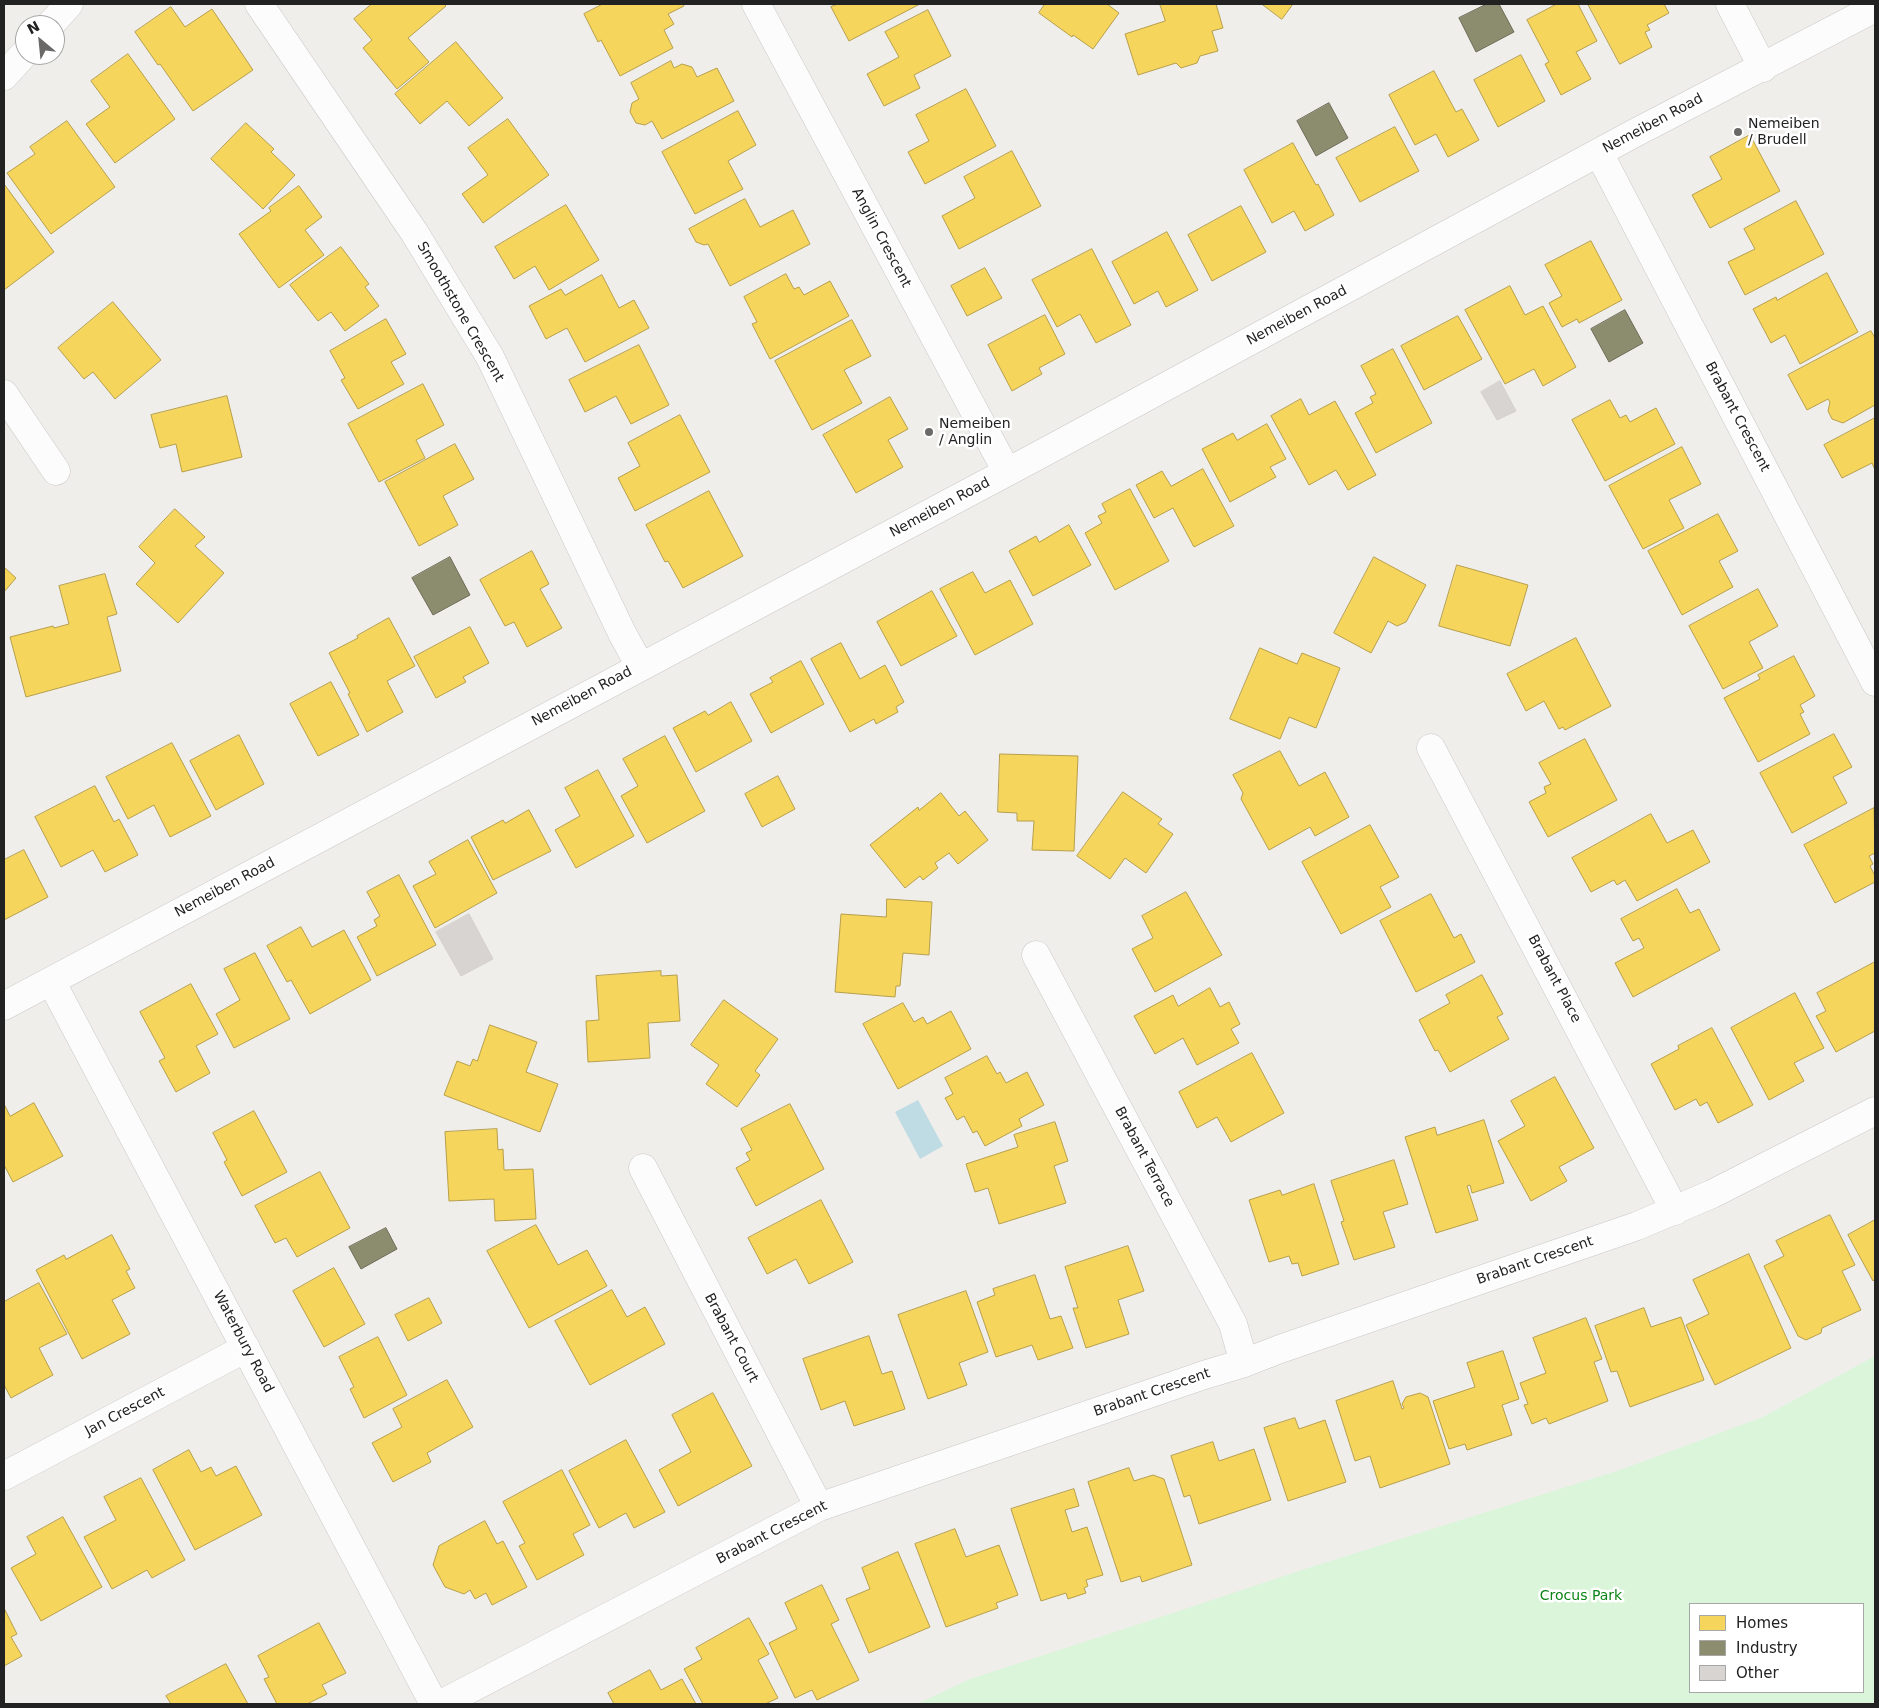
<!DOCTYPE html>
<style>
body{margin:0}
#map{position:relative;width:1879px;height:1708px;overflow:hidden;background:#f0eeeb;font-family:"DejaVu Sans",sans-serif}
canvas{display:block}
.frame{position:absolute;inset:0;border:5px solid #222;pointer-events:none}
.legend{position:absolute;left:1689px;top:1603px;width:175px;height:90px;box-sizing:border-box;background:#fff;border:1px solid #a7a7a7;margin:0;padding:6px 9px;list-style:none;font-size:15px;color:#222}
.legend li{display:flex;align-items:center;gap:10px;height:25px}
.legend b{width:25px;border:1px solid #a7a7a7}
.north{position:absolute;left:15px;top:15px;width:50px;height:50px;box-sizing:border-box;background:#fff;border:1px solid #a7a7a7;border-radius:50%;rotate:332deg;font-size:14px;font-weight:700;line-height:20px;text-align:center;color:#222}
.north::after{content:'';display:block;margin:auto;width:18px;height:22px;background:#6a6968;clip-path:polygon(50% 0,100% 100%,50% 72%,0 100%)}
</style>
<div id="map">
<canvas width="1879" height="1708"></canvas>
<div class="frame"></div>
<ul class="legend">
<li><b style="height:14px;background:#f6d55c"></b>Homes</li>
<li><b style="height:14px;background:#8c8c6e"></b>Industry</li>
<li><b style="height:14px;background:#d7d4d2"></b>Other</li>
</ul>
<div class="north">N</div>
</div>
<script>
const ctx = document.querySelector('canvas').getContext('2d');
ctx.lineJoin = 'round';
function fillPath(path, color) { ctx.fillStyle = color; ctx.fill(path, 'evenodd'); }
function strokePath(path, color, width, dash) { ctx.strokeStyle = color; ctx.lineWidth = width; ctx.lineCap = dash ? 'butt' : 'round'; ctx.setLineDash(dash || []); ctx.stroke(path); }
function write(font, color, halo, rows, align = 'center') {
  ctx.font = font + ' "DejaVu Sans",sans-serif'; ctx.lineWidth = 5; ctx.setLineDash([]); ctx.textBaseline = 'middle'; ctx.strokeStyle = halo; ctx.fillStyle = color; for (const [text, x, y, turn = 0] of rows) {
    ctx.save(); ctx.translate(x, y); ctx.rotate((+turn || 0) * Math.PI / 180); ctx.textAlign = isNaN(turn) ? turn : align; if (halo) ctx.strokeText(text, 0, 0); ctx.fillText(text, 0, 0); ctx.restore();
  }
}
fillPath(new Path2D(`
 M1875 1356V1704H917L970 1679 1173 1613 1305 1569 1620 1470 1763 1417ZM1690 1604H1863V1692H1690Z`), '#daf5da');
fillPath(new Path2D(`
 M918 1100 943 1146 920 1159 895 1112Z`), '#bfdbe3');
const homes = new Path2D(`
 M372 4H444L446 6 408 38 429 62 397 89 363 48 372 40 354 19Z
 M603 4H683L684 6 668 14 674 24 664 30 673 48 620 76 601 40 598 42 584 14Z
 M838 4H920L849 41 831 7Z
 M1045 4H1107L1119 13 1093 49 1073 35 1072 37 1039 13Z
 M1160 4H1216L1223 28 1212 31 1218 51 1200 56 1197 63 1181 68 1176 63 1138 75 1125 34 1165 21Z
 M1262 4H1293L1282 19Z
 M1557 4H1578L1597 41 1576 52 1591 79 1561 95 1545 64 1549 62 1527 20Z
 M1588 4H1664L1669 13 1647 25 1650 30 1645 32 1652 47 1620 64Z
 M171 7 185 27 212 9 253 70 193 111 160 64 158 65 135 32Z
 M928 10 951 56 914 75 920 88 884 106 867 74 899 57 885 32Z
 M456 42 503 98 469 126 447 101 420 124 395 94Z
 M128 54 175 119 115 163 86 124 110 107 91 81Z
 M1521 55 1545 101 1498 127 1474 80Z
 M671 61 674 68 682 64 692 67 697 77 717 68 734 101 662 139 652 121 645 125 636 123 630 112 632 103 639 99 631 83Z
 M1434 71 1456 112 1462 109 1479 140 1448 157 1436 134 1415 145 1389 95Z
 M966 89 996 146 925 184 908 152 929 141 916 115Z
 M738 111 756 145 728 161 743 189 695 214 662 152Z
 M508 119 549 175 483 223 462 194 488 175 468 148Z
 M67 121 115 187 51 234 7 173 35 154 30 147Z
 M246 123 274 149 271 152 295 175 263 209 211 159Z
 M1395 127 1419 171 1360 202 1336 158Z
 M1750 135 1780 191 1710 228 1692 195 1722 179 1710 157Z
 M1293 143 1316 185 1318 184 1334 215 1305 231 1294 211 1272 223 1244 170Z
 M1012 151 1041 206 959 249 942 216 975 198 964 177Z
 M4 184 54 252 4 290Z
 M299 186 322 217 305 230 324 255 279 288 239 234 271 211 269 208Z
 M745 199 760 227 793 210 810 244 730 286 708 244 704 245 696 242 689 229Z
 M1796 201 1824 254 1745 295 1728 262 1755 249 1744 229Z
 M566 205 599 260 549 290 535 266 514 279 495 247Z
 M1241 206 1266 252 1212 281 1188 235Z
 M1167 232 1198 290 1166 307 1158 291 1134 304 1112 262Z
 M1591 241 1622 300 1579 323 1577 319 1562 327 1549 303 1562 296 1545 265Z
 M341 247 369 284 365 287 379 306 345 331 331 312 318 321 290 285Z
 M1092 249 1131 325 1096 343 1080 314 1057 327 1032 280Z
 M985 268 1002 298 967 316 951 286Z
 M1827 273 1858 332 1800 364 1785 335 1771 343 1753 309 1776 297 1777 300Z
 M786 274 794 289 799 287 804 295 830 281 849 316 770 359 752 324 757 322 744 297Z
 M602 275 619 308 634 300 649 328 585 362 567 328 546 339 529 306 561 289 565 295Z
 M1510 286 1525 315 1543 306 1576 367 1543 386 1534 369 1505 384 1465 310Z
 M113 302 161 360 115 399 93 372 84 379 58 348Z
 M1045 315 1065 354 1039 368 1042 374 1012 391 988 345Z
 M1458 316 1482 359 1424 390 1401 346Z
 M386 319 406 354 391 362 404 384 358 409 341 380 345 378 330 351Z
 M852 320 871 356 844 370 862 403 812 430 775 361Z
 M1871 331 1875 338V405L1843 423 1832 419 1828 411 1830 402 1828 399 1807 410 1788 375Z
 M639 345 669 405 631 424 616 396 585 412 569 380Z
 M1393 349 1432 423 1376 453 1355 413 1373 403 1370 397 1376 394 1361 366Z
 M423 384 444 425 416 440 425 458 379 482 348 424Z
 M227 396 242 457 182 472 176 444 160 448 151 415Z
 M890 397 908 429 888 440 903 467 856 493 823 435Z
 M1301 399 1309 415 1335 401 1376 475 1348 490 1336 470 1309 485 1271 416Z
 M1610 400 1620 418 1626 415 1630 422 1656 408 1675 444 1605 481 1572 420Z
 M680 415 710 472 635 511 618 478 640 466 628 443Z
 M1875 418V470L1872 463 1842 478 1824 445Z
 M1267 424 1286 459 1270 467 1276 477 1230 502 1202 449 1233 433 1237 440Z
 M455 444 474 479 443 496 458 525 419 546 385 482Z
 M1682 447 1701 484 1669 500 1684 528 1643 549 1609 486Z
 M1203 469 1234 526 1194 547 1173 508 1154 518 1136 485 1162 471 1171 486Z
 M1130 489 1169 561 1115 590 1085 533 1102 523 1098 516 1106 512 1102 504Z
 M709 491 743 556 683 588 668 561 665 562 646 525Z
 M175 509 205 537 195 546 224 573 178 623 136 584 155 563 139 547Z
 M1718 514 1738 551 1719 561 1733 587 1682 615 1648 551Z
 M1069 525 1091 565 1033 596 1009 551 1036 536 1039 542Z
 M532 551 549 584 540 589 562 628 527 647 514 622 505 626 480 580Z
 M1374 557 1426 585 1406 622 1397 626 1388 621 1371 653 1334 633Z
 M1457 565 1528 585 1510 646 1439 626Z
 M4 567 16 578 4 592Z
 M973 572 985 593 1010 580 1033 624 975 655 940 589Z
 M105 574 117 614 107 617 121 671 26 697 10 637 53 626 54 628 69 624 59 586Z
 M1758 589 1778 626 1749 642 1763 668 1723 689 1689 626Z
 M932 591 957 636 901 666 877 622Z
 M389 618 415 666 387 681 403 712 367 732 348 694 350 693 329 653 358 638 357 636Z
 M470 627 489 663 463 677 466 682 436 698 414 657Z
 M1576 638 1611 706 1565 730 1563 727 1559 729 1544 701 1526 711 1507 674Z
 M841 643 860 679 885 665 904 702 896 707 898 712 876 724 874 719 850 732 811 659Z
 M1260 648 1297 664 1302 653 1340 668 1316 728 1289 717 1280 739 1230 719Z
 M1794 656 1815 696 1800 705 1804 712 1800 714 1810 734 1758 762 1724 698 1760 679 1758 675Z
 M801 661 824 704 771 733 750 694 773 682 770 678Z
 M331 682 359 735 318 756 290 704Z
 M731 702 752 741 696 772 673 728 705 711 708 715Z
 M1834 734 1852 767 1833 777 1847 803 1792 833 1760 773Z
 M239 735 264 784 216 810 190 761Z
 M665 736 705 811 647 843 621 796 638 786 623 759Z
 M1585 739 1617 800 1548 837 1529 802 1546 793 1544 787 1551 784 1539 763Z
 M172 743 211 816 170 837 154 805 128 819 106 777Z
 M1280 751 1299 786 1325 772 1349 817 1315 836 1310 827 1269 850 1241 799 1243 793 1233 775Z
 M1000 754 1078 756 1074 851 1032 850 1034 821H1017V813L998 812Z
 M598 770 634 836 576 868 555 830 580 816 565 788Z
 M778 776 795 809 762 827 745 794Z
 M95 786 114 822 119 819 138 855 105 872 93 850 61 867 35 817Z
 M1123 792 1162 819 1158 824 1173 834 1146 873 1125 858 1110 879 1077 856Z
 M941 793 959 816 965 811 988 840 958 864 949 853 935 863 938 868 923 880 920 876 905 888 870 845 918 807 919 810Z
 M1874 808 1875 853 1869 856 1873 864 1870 866 1875 876V882L1835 903 1804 845Z
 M529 810 551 851 493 880 471 837 503 820 505 823Z
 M1651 814 1667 843 1693 830 1710 862 1637 901 1625 880 1617 885 1614 880 1591 892 1572 858Z
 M1370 825 1399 877 1380 887 1391 907 1341 934 1302 862Z
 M468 840 497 893 435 928 413 886 436 874 429 862Z
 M24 850 48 897 4 920V860Z
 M399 875 436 945 377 976 357 937 377 926 374 920 380 916 367 892Z
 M1677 889 1690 913 1699 909 1720 950 1633 997 1615 963 1644 948 1639 938 1633 941 1621 919Z
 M1186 892 1222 955 1155 992 1132 949 1153 938 1142 916Z
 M1431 894 1454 938 1461 934 1475 962 1416 992 1380 921Z
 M887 899 932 902 929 955 903 953 900 986H896L895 997 835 992 841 914 886 917Z
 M301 927 312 947 344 930 371 980 310 1014 291 980 287 982 267 946Z
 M255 953 290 1019 234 1048 216 1014 240 1000 224 969Z
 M1875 962V1032V1031L1836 1052 1816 1016 1826 1011 1817 993Z
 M661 971V976L677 975 680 1021 648 1023 650 1058 588 1062 586 1021 599 1020 596 976Z
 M1482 975 1503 1014 1497 1017 1509 1039 1450 1072 1438 1050 1435 1051 1419 1020 1450 1003 1446 995Z
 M191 984 218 1034 196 1046 210 1073 176 1092 159 1061 165 1058 140 1012Z
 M1210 988 1220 1007 1229 1002 1240 1024 1231 1029 1239 1043 1197 1065 1183 1038 1155 1054 1134 1016 1173 995 1178 1006Z
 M1795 993 1824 1048 1794 1063 1804 1081 1769 1100 1731 1028Z
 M724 1000 778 1039 755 1071 760 1075 737 1107 706 1084 719 1065 691 1045Z
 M903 1003 914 1022 923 1017 927 1024 951 1011 971 1049 898 1089 863 1024Z
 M490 1025 537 1042 526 1072 558 1084 540 1132 444 1095 457 1061 470 1066 473 1059 477 1061Z
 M1712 1028 1753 1105 1718 1123 1707 1102 1700 1106 1696 1099 1675 1110 1651 1064 1679 1049 1678 1046Z
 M1252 1053 1284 1113 1231 1142 1217 1117 1197 1128 1179 1092Z
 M987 1056 997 1074 1000 1072 1006 1083 1027 1072 1044 1105 1019 1119 1022 1126 985 1146 977 1131 973 1133 964 1116 957 1120 945 1098 953 1094 945 1078Z
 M1555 1077 1594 1148 1559 1167 1567 1181 1531 1201 1498 1141 1525 1126 1511 1101Z
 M34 1103 63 1156 13 1182 4 1165V1104L10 1116Z
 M790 1104 824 1169 756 1206 736 1168 750 1160 746 1153 752 1150 741 1129Z
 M254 1111 287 1172 242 1196 224 1162 227 1160 213 1133Z
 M1484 1120 1504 1183 1472 1193 1470 1185 1467 1186 1478 1220 1436 1233 1405 1137 1435 1127 1437 1135Z
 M1055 1122 1068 1161 1054 1166 1066 1203 999 1224 988 1188 975 1192 966 1164 1018 1147 1014 1135Z
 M497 1129 498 1150 503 1149 504 1170 533 1169 536 1219 495 1221 494 1199 449 1201 445 1132Z
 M1394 1160 1408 1204 1383 1212 1395 1247 1354 1260 1341 1222 1344 1221 1331 1181Z
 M320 1172 350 1228 297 1257 286 1238 275 1243 255 1206Z
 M1314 1184 1339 1264 1302 1276 1298 1263 1292 1264 1289 1256 1269 1262 1249 1200 1280 1190 1282 1195Z
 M821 1200 853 1262 809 1284 796 1259 767 1274 748 1238Z
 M1830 1215 1855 1265 1842 1271 1861 1310 1822 1328 1821 1333 1806 1340 1798 1336 1764 1266 1784 1256 1776 1241Z
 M1875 1220V1279L1873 1281 1848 1235Z
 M536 1225 558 1265 587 1250 607 1286 529 1328 487 1251Z
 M112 1235 130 1269 126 1271 135 1288 112 1300 130 1334 82 1359 36 1270 64 1255 66 1259Z
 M1128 1246 1144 1291 1118 1300 1129 1334 1086 1348 1073 1308H1078L1065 1267Z
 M1749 1254 1791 1348 1715 1385 1686 1325 1709 1314 1693 1280Z
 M334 1268 365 1324 324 1347 293 1291Z
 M1035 1275 1050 1319 1061 1316 1073 1348 1038 1360 1032 1345 996 1357 977 1302 995 1295 993 1289Z
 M39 1283 67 1334 39 1348 53 1375 11 1398 4 1385V1302Z
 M612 1290 627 1317 645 1307 665 1344 590 1385 555 1321Z
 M966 1291 988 1352 959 1363 967 1385 928 1399 898 1315Z
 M429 1298 442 1323 408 1341 395 1315Z
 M1644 1308 1651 1327 1681 1317 1704 1380 1630 1407 1617 1371 1611 1372 1595 1326Z
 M1586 1318 1602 1359 1594 1362 1608 1401 1549 1424 1546 1418 1532 1424 1524 1405 1528 1404 1520 1383 1546 1373 1533 1338Z
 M869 1336 882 1374 892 1371 905 1409 854 1426 845 1401 821 1410 803 1359Z
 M378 1337 407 1395 364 1418 350 1389 354 1387 339 1357Z
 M1503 1351 1519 1399 1502 1405 1512 1435 1467 1450 1465 1444 1449 1449 1433 1401 1475 1387 1467 1363Z
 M447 1380 473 1427 427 1453 431 1462 393 1482 372 1443 402 1427 393 1409Z
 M1393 1381 1402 1409 1404 1408 1402 1404 1406 1397 1420 1393 1428 1397 1450 1464 1380 1488 1370 1456 1355 1461 1336 1401Z
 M713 1393 752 1466 678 1506 659 1470 691 1452 672 1415Z
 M1295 1418 1299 1429 1325 1420 1346 1482 1288 1501 1264 1428Z
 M626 1440 665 1512 634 1528 626 1513 599 1528 569 1471Z
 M1213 1442 1219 1461 1254 1449 1271 1500 1199 1524 1190 1495 1184 1497 1171 1456Z
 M189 1450 201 1472 211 1467 216 1476 236 1466 262 1515 195 1550 153 1470Z
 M1129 1468 1134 1481 1153 1475 1164 1479 1192 1565 1142 1582 1140 1576 1121 1582 1088 1482Z
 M562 1470 590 1525 573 1534 584 1555 537 1580 519 1546 525 1543 503 1502Z
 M141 1478 185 1560 152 1578 147 1570 112 1589 84 1537 116 1520 104 1497Z
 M1074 1489 1079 1506 1065 1510 1072 1532 1087 1527 1103 1575 1086 1580 1088 1586 1084 1588 1086 1593 1068 1599 1066 1593 1041 1601 1011 1509Z
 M63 1517 102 1587 41 1621 11 1568 36 1554 27 1537Z
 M485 1521 497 1544 503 1541 527 1587 492 1605 486 1593 475 1599 470 1590 464 1594 445 1587 433 1565 439 1546Z
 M955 1529 966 1557 999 1545 1018 1595 996 1603 998 1608 946 1627 915 1544Z
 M898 1552 930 1627 869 1653 846 1599 870 1589 862 1568Z
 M822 1585 839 1620 831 1624 859 1680 817 1700 812 1690 795 1698 769 1643 797 1629 785 1603Z
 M4 1608 17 1634 11 1637 22 1656 4 1666Z
 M749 1618 769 1654 758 1660 778 1698 765 1704H703L684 1669 702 1659 696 1648Z
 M319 1623 346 1673 322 1685 327 1694 307 1704H277L264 1679 269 1677 258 1656Z
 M226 1664 248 1704H171L166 1696Z
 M650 1670 661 1690 682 1679 696 1704H614L608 1693Z`);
fillPath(homes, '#f6d55c');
strokePath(homes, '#b69f4b', 1);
const industry = new Path2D(`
 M1487 4H1499L1514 32 1476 52 1459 18Z
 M1329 103 1348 138 1316 156 1297 121Z
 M1625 310 1643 343 1609 362 1591 329Z
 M450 557 470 595 433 615 412 578Z
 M386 1228 397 1249 361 1269 349 1247Z`);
fillPath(industry, '#8c8c6e');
strokePath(industry, '#6c6c57', 1);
const building = new Path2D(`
 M1500 381 1516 411 1497 420 1481 392Z
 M469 914 493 959 461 976 436 932Z`);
fillPath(building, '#d7d4d2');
strokePath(building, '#d3d0cc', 1);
const minor = new Path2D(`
 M259 4 414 232 490 357 622 633 640 666
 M756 4 1007 472
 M1730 4 1763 68
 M50 25 69 4
 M4 76 25 53
 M1599 153 1875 682
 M4 394 56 471
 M1431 748 1675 1211
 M1036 955 1233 1324 1244 1363
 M51 981 434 1704
 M4 1006 1041 454 1631 135 1875 8
 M643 1168 819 1507
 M4 1476 246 1348
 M441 1704 819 1507 1204 1375 1244 1363 1280 1349 1637 1226 1712 1194 1875 1111`);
strokePath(minor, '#c9c8c7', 29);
strokePath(minor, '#fdfcfc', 28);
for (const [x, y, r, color] of [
 [1738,132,5,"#6a6968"],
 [929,432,5,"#6a6968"]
]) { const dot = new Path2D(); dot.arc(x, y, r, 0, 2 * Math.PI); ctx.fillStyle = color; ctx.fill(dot); strokePath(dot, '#fff', 2); }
write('14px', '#222', '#fff', [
 ["Nemeiben Road",1653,124,-28],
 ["Anglin Crescent",881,238,62],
 ["Smoothstone Crescent",460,312,60],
 ["Nemeiben Road",1297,316,-28],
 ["Brabant Crescent",1737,417,62],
 ["Nemeiben Road",940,508,-28],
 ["Nemeiben Road",582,697,-28],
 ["Nemeiben Road",225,888,-28],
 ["Brabant Place",1554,979,62],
 ["Brabant Terrace",1144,1157,62],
 ["Brabant Crescent",1535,1261,-19],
 ["Brabant Court",731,1338,62],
 ["Waterbury Road",243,1342,62],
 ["Brabant Crescent",1152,1393,-19],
 ["Jan Crescent",125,1412,-28],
 ["Brabant Crescent",772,1533,-27]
]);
write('14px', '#222', '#fff', [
 ["Nemeiben",1748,124],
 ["/ Brudell",1748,140],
 ["Nemeiben",939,424],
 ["/ Anglin",939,440]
], 'left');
write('14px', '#0c8416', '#fff', [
 ["Crocus Park",1581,1596]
]);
</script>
